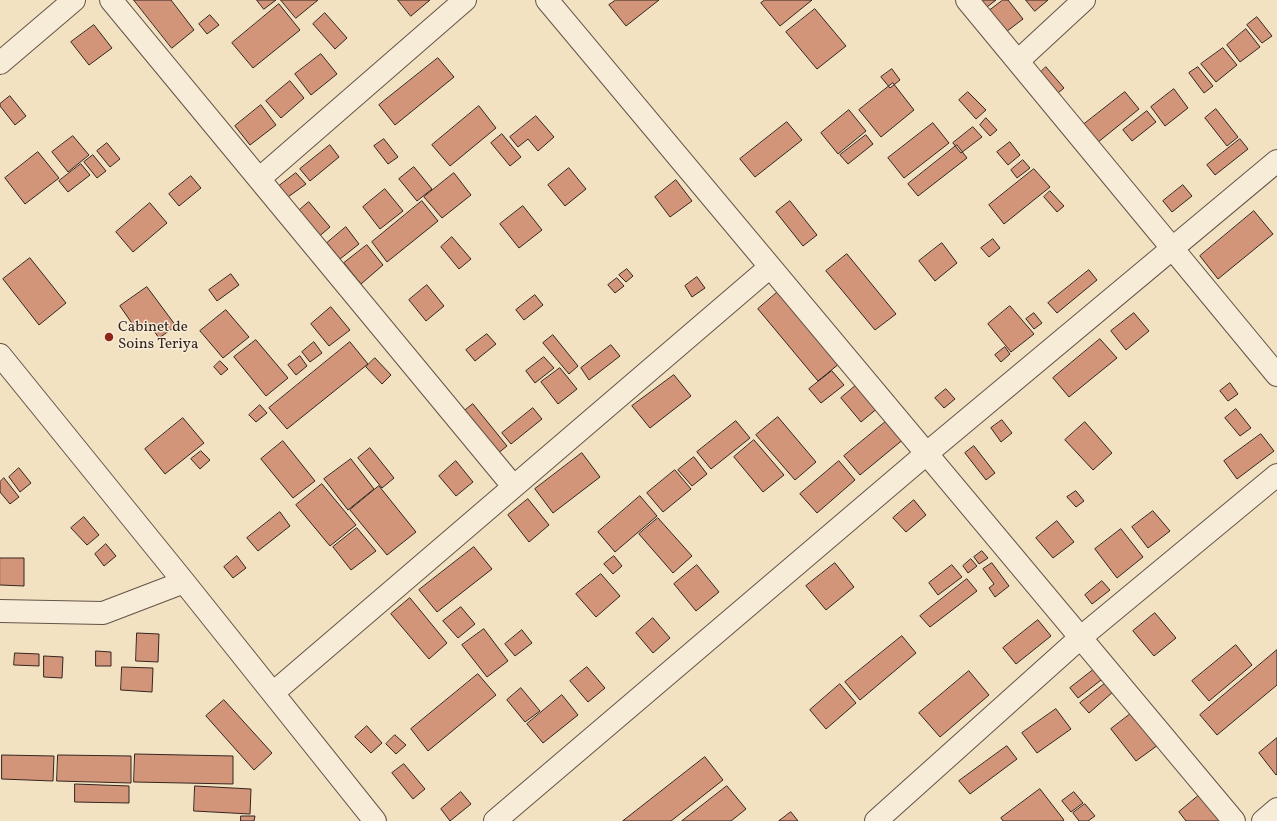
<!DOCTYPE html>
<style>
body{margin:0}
canvas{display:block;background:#f2e2c2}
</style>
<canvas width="1277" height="821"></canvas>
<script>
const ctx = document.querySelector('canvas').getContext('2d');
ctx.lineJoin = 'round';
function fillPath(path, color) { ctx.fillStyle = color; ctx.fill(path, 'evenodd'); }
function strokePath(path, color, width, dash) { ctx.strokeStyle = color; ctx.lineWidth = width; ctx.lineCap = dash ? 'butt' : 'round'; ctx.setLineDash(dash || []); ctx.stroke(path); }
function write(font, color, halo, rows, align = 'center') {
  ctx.font = font + ' Vollkorn,serif'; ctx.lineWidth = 3; ctx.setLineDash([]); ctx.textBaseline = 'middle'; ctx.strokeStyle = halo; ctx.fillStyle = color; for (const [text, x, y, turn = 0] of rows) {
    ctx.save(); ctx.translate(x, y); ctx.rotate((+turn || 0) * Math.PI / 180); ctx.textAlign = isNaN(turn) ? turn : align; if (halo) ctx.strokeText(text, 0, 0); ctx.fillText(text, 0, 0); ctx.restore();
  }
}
const building = new Path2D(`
 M134 0H171L194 30 172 48Z
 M257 0H276L264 9Z
 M281 0H318L296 18Z
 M398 0H430L411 16Z
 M616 0H659L626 26 609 5Z
 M765 0H812L780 26 761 3Z
 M978 0H996L983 10Z
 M1003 0H1008L1023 19 1002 35 985 14Z
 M1026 0H1048L1035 11Z
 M279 4 300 30 253 68 232 43Z
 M815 9 846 46 817 69 786 32Z
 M325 13 347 38 335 49 313 24Z
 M210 15 219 25 207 34 199 24Z
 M1257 17 1272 36 1262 43 1247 25Z
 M94 25 112 48 89 65 71 42Z
 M1246 29 1260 47 1240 62 1227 45Z
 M1223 48 1237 65 1216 82 1201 64Z
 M321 54 337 74 311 95 295 74Z
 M438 58 454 77 395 125 379 105Z
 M1046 67 1064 88 1053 97 1036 77Z
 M1198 67 1213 86 1204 93 1189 73Z
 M892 69 900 80 890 88 881 77Z
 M290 81 304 98 281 118 266 101Z
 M893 83 914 110 881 137 859 110Z
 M1174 89 1188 108 1165 126 1151 107Z
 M968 92 986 110 976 119 959 100Z
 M1125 92 1139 109 1097 143 1083 125Z
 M10 96 26 116 15 125 0 106V104Z
 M261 105 276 125 250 145 235 126Z
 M479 106 496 128 450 166 432 145Z
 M1216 109 1238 137 1227 146 1205 118Z
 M849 110 866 131 838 154 821 133Z
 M1147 111 1156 122 1132 141 1123 130Z
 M536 116 554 137 538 151 528 139 518 147 510 137Z
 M986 118 997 130 990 136 980 125Z
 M787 122 802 140 755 177 740 159Z
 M933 123 949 143 904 178 888 158Z
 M973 127 982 137 961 153 953 143Z
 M502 134 521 157 510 166 491 143Z
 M866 135 873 144 848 164 840 155Z
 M73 136 89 155 68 172 52 152Z
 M384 139 398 157 388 164 374 146Z
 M1240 139 1248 149 1215 175 1207 165Z
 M1010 142 1020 155 1008 165 997 152Z
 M107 143 120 159 110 167 97 151Z
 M330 145 339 157 310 181 300 169Z
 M957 145 967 158 918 196 908 184Z
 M38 152 59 178 25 204 5 178Z
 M93 155 106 171 97 178 84 162Z
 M1023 160 1030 168 1017 178 1011 170Z
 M81 164 90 175 68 192 59 181Z
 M414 167 432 189 417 201 399 179Z
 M569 168 586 189 565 206 548 185Z
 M1034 169 1050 187 1004 224 989 205Z
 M296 173 306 184 288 197 279 186Z
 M454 173 471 195 442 218 424 197Z
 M191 176 201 188 179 206 169 194Z
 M676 180 692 201 670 217 655 197Z
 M1183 185 1192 196 1172 212 1163 201Z
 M385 189 403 211 380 229 363 207Z
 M1050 191 1064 206 1057 212 1044 197Z
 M422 201 438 221 387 262 372 242Z
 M790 201 817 235 803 246 776 212Z
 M309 202 330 227 316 239 296 213Z
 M150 203 167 223 133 252 116 232Z
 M523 206 542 230 519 248 500 224Z
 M1254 211 1273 234 1218 279 1200 256Z
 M346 227 359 244 340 259 327 243Z
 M452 237 471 259 459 269 441 247Z
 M993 239 1000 248 989 257 981 248Z
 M942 243 957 263 935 281 919 261Z
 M367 245 383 265 361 284 344 263Z
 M847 254 896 314 875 330 826 271Z
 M30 258 66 303 39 325 3 279Z
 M627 269 633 276 626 282 619 275Z
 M1089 270 1097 280 1057 313 1048 303Z
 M231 274 239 285 217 301 209 290Z
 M697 277 705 288 692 297 685 286Z
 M617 278 624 286 615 293 608 285Z
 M427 285 444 306 426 321 409 300Z
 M147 287 176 326 159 338 149 324 138 332 120 306Z
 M780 290 840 363 818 381 758 309Z
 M535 295 543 305 524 320 516 310Z
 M1010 306 1034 334 1011 352 988 324Z
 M331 307 350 330 329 346 311 324Z
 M226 310 249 337 223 358 200 331Z
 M1034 313 1042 323 1034 329 1026 319Z
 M1134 313 1149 331 1126 350 1111 331Z
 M487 334 496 344 475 361 466 350Z
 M553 335 578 366 569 374 543 343Z
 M1100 339 1117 358 1069 397 1053 378Z
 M256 340 288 378 266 396 234 357Z
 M314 342 322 353 310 362 302 352Z
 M350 342 368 364 287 429 269 408Z
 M611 345 620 356 589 380 581 368Z
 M1005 347 1010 354 1001 362 995 355Z
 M300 356 307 366 296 375 288 365Z
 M544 357 554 368 535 383 526 371Z
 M375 358 391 375 382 384 366 367Z
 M220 361 228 369 221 375 214 367Z
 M560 368 577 389 558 404 541 382Z
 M832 371 844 385 821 403 809 389Z
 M674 375 691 396 650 428 632 406Z
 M859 383 879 407 861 422 841 398Z
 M1230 383 1238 394 1228 401 1220 391Z
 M946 389 955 399 944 408 935 398Z
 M473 404 507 446 497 454 463 412Z
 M260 405 267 413 256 422 249 415Z
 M533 408 542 419 511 444 502 433Z
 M1236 409 1251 428 1240 436 1225 418Z
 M778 417 816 462 795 480 756 435Z
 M183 418 204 443 165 474 145 449Z
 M889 419 905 438 860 475 844 456Z
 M1002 420 1012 433 1001 442 991 428Z
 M736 421 750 438 711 469 697 452Z
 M1085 422 1112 453 1093 470 1065 440Z
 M1261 434 1274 451 1237 479 1224 461Z
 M754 440 784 475 763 492 734 457Z
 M283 441 315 481 293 498 261 459Z
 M974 446 995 473 986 480 965 453Z
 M370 448 394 478 382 488 358 458Z
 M201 451 210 460 200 469 191 459Z
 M582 453 600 477 553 513 535 489Z
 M694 457 707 474 692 486 678 470Z
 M351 459 374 489 348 510 324 479Z
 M456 461 473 482 456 496 439 476Z
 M839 461 855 480 817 513 800 494Z
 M19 468 31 483 20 492 9 477Z
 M675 470 691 489 663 512 647 493Z
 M4 478 19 497 10 504 0 492V482Z
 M322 484 356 525 330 546 296 505Z
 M379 486 416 532 387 555 350 510Z
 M1076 491 1084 501 1076 507 1067 497Z
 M640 496 657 516 615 552 598 532Z
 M528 499 549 525 529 542 508 515Z
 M914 500 926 515 906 532 893 518Z
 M1153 511 1170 531 1148 548 1132 527Z
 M280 512 290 526 258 551 247 538Z
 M84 517 99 535 87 545 71 528Z
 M658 518 692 556 673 573 639 534Z
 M1057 521 1074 542 1053 558 1036 538Z
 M357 528 376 551 351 570 333 547Z
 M1121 529 1143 557 1117 578 1095 549Z
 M106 544 116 556 104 566 95 554Z
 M474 547 492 569 437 612 419 590Z
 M982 551 988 558 979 564 974 557Z
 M237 556 246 568 233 578 224 567Z
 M614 556 622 566 613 574 604 564Z
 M0 558H24V586L0 585Z
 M971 559 977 566 968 573 963 566Z
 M835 563 854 587 826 610 806 586Z
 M992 563 1009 586 995 597 989 588 994 584 983 569Z
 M697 565 719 592 696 611 674 584Z
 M952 565 962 577 938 595 929 583Z
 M601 574 620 596 596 617 576 594Z
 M967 579 977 591 930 627 920 616Z
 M1102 581 1110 590 1092 604 1085 595Z
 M410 598 447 643 429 659 391 614Z
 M461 607 475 624 458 638 443 621Z
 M1155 613 1176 638 1154 656 1133 631Z
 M653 618 670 638 653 653 636 633Z
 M1038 620 1051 636 1016 664 1003 648Z
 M484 629 508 661 487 677 462 645Z
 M522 630 532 643 515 656 505 644Z
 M137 633 159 634 158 662 136 661Z
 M902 636 916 653 860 700 845 682Z
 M1236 645 1252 665 1209 701 1192 681Z
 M1277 650V685L1217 735 1200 715Z
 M96 651 111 652V666H96Z
 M15 653 39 654V666L14 665Z
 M44 656 63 657 62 678 44 677Z
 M122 667 153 668 152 692 121 690Z
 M587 667 605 688 588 702 570 681Z
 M1097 667 1105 677 1078 698 1070 688Z
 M969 671 989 695 940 737 919 713Z
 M478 674 496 695 428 751 411 729Z
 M1107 682 1114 691 1089 713 1080 703Z
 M840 684 856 703 826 729 810 710Z
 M521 688 540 711 525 722 507 700Z
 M562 695 578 715 543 743 527 724Z
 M224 700 272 753 254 770 206 716Z
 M1056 709 1071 729 1037 753 1022 733Z
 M1133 712 1158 745 1136 761 1111 729Z
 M367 726 382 743 371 753 355 737Z
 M395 735 406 745 396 754 386 744Z
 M1277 738V774L1276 775 1259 753Z
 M1007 746 1017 759 970 794 959 781Z
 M135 754 233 756V784L134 782Z
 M2 755 54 756 53 781 2 779Z
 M58 755 131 756V783L57 781Z
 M705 757 723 780 671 821H623Z
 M404 764 425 789 413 799 392 773Z
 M75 784 129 786V803L75 802Z
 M195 786 251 789 250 814 194 811Z
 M727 786 746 809 731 821H682Z
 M1040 789 1064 820 1062 821H1003L1001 818Z
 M461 792 471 804 450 821 441 809Z
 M1074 792 1083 803 1071 812 1062 801Z
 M1203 792 1223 821H1186L1179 812Z
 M1085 804 1095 816 1088 821H1079L1073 813Z
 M791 812 798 821H779Z
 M241 816H255L254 821H241Z`);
fillPath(building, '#d3957a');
strokePath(building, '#34251f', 1);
const minor = new Path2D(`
 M111 0 513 486
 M547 0 1234 821
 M967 0 1277 375
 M1018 61 1084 0
 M0 63 74 0
 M259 179 465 0
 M0 355 184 582 375 821
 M0 611 103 613 184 582
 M273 693 770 267
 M495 821 926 454 1277 161
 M876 821 1080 638 1277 475
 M1263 821 1277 809`);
strokePath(minor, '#645448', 24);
strokePath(minor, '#f7ecd7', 22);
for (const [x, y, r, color] of [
 [109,337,5,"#8f2418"]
]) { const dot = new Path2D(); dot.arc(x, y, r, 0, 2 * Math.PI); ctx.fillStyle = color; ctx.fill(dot); strokePath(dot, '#f7ecd7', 1.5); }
write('15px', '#34251f', '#f7ecd7', [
 ["Cabinet de",118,328],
 ["Soins Teriya",118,345]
], 'left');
</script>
